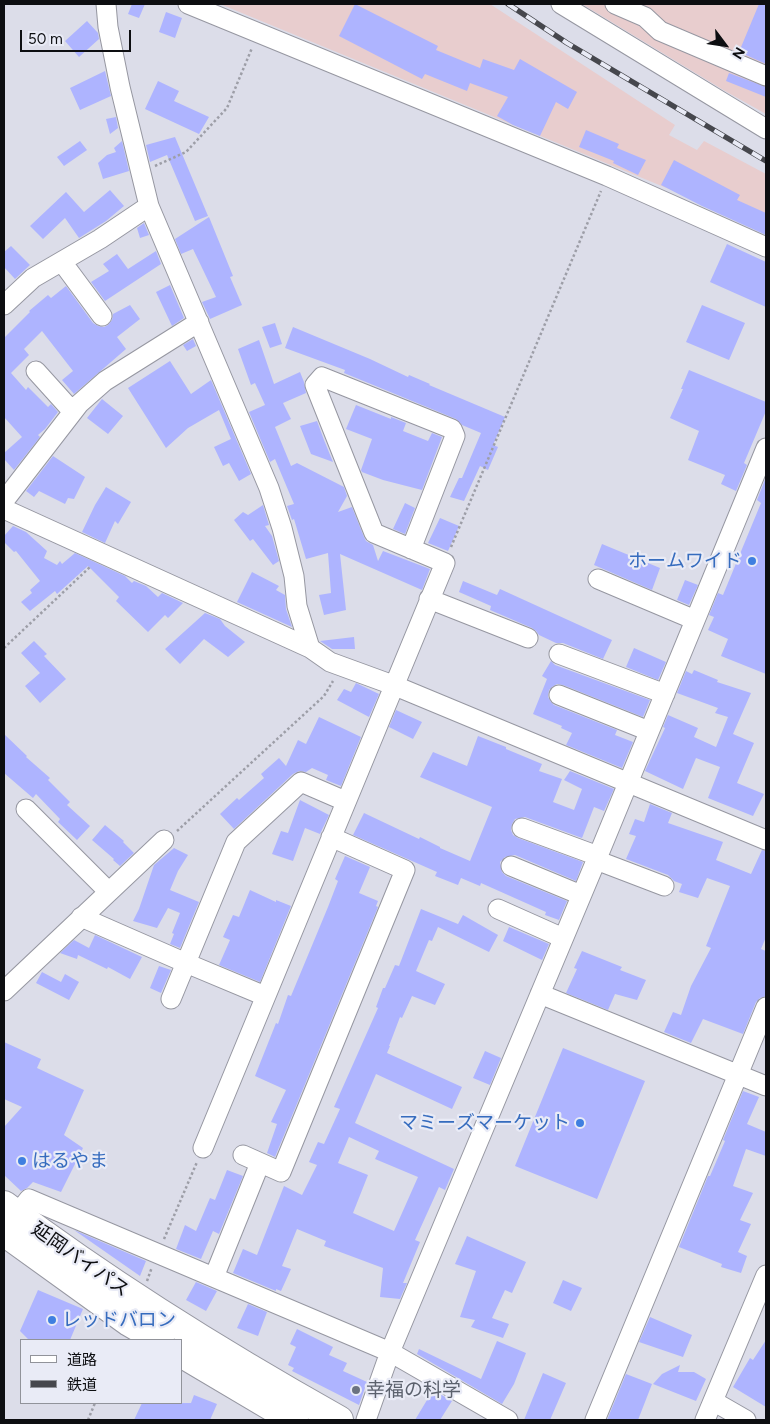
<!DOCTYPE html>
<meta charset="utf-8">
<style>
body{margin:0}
#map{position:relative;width:770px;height:1424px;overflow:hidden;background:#dcdde9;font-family:Figtree,"Noto Sans JP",sans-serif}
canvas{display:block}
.frame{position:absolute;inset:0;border:5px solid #0d0e11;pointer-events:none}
.legend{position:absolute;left:20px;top:1339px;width:162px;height:65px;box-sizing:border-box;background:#e9ebf6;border:1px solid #91939a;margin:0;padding:6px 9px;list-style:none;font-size:15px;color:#0d0e11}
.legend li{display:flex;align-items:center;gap:10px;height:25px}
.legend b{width:25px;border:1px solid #91939a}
.north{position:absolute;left:700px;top:20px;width:50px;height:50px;-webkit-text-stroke:4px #e9ebf6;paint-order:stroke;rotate:121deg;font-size:14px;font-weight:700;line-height:20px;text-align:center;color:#0d0e11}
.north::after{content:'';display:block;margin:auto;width:18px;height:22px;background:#0d0e11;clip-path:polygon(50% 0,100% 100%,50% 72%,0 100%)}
.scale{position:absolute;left:20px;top:30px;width:111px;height:22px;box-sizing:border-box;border:2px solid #0d0e11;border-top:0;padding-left:6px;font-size:15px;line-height:18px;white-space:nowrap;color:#0d0e11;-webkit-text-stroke:4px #e9ebf6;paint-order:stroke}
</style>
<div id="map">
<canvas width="770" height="1424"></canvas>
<div class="frame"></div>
<ul class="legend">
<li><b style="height:6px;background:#fff"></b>道路</li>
<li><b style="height:6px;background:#46474d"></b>鉄道</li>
</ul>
<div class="north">N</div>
<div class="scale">50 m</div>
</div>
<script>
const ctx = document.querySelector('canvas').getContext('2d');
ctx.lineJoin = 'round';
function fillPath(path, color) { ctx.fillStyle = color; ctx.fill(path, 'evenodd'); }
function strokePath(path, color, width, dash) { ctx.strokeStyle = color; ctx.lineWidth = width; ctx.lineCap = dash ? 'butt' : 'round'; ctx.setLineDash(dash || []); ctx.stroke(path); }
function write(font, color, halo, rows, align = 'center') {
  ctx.font = font + ' Figtree,"Noto Sans JP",sans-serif'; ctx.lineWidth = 4.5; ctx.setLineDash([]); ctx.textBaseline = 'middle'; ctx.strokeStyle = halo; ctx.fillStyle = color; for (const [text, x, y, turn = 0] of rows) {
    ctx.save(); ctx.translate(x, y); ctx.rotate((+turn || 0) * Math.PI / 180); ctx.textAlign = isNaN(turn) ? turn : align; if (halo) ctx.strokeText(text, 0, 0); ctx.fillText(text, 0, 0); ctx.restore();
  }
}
fillPath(new Path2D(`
 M220 4H490L675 125 669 135 697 150 704 141 766 174V229Z
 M582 4H766V114L725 91Z`), '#e8cdce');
fillPath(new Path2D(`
 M132 4H145L139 18 128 14Z
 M355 4 438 46 436 50 480 68 483 59 514 70 520 59 577 92 568 109 556 102 540 136 513 125 497 116 508 97 470 83 467 91 425 74 422 79 339 36Z
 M759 4H766V64L739 52Z
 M166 12 182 18 175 38 159 32Z
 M87 21 98 33 99 39 79 57 65 41Z
 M105 71 111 96 80 110 70 88Z
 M729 73 766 87V97L726 81Z
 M158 81 179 91 174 101 209 117 199 134 145 109Z
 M116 117 118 128 110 134 106 119Z
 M586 130 619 144 617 148 646 160 638 175 613 163 614 161 579 147Z
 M175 137 208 216 195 221 167 155 150 162 146 145Z
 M80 141 87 150 64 166 57 157Z
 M122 141 129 171 103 179 98 163 107 155 116 152 114 148Z
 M674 160 740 195 737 200 766 213V235L702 206 661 185Z
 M110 190 124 206 106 221 79 238 65 218 43 239 30 226 66 192 84 212Z
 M209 217 233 276 230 277 242 305 210 319 202 302 216 297 193 249 181 254 175 239Z
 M144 223 149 235 140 238 137 228Z
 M727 244 766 262V307L710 282Z
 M11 246 30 265 15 279 4 267V252Z
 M156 251 161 264 105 301 91 282 109 271 103 264 117 254 128 269Z
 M170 285 184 318 172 326 156 292Z
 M66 286 93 323 98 326 104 327 108 325 112 320 113 314 130 305 140 319 117 337 126 349 74 394 62 380 73 371 42 331 24 349 29 355 11 373 26 390 28 387 48 407 51 404 58 412 45 429 38 435 40 437 14 470 4 459V453L22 437 4 417V338L30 312 29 311 48 295 51 298Z
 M702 305 745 323 729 360 686 342Z
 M275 323 282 344 270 348 262 327Z
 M293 327 370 359 408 377 409 375 430 384 429 385 505 417 493 445 498 447 488 470 480 466 464 501 450 497 459 478H462L481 433 462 425 456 419 344 373 345 370 285 348Z
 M193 339 196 346 187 351 183 345Z
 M259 340 274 384 300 372 304 382 306 393 283 403 291 419 275 427 291 466 297 463 344 487 347 496 338 512 352 507 364 537 366 541 373 545 378 561 383 551 430 569 422 590 340 554 346 610 324 615 319 595 331 593 328 553 306 559 294 519 292 520 287 506 294 504 275 459 270 462 249 412 265 405 255 383 251 385 238 349Z
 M170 361 191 394 211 380 251 474 239 481 229 463 223 466 214 447 231 439 219 410 188 428 166 448 128 388Z
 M689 370 766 402V411L744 463 747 465 736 491 721 484 725 475 688 460 699 431 670 418 683 389H681Z
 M102 399 123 416 108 434 87 418Z
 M356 405 391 419V417L406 423 403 431 428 441 432 433 442 437 422 490 383 480 362 472 361 470 372 439 346 429Z
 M317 421 324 440 333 462 311 454 300 426Z
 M53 456 85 477 74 499 68 498 65 504 39 491 34 497 26 491Z
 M766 477V674L721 656 728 639 708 630 714 617 709 615 718 593 723 595 761 503 757 500Z
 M106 487 131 502 118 524 115 521 105 543 82 532 95 505Z
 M405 503 415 508 405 534 393 529Z
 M263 505 269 525 265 526 272 536 279 561 273 565 253 539 250 541 234 520 243 512 248 515Z
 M440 518 459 526 448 551 428 543Z
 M13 526 26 532 47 551 44 558 57 565 60 561 62 564 75 553 125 576 132 583 134 581 146 586 158 597 162 593 183 603 168 618 165 615 148 632 116 601 119 597 88 566 57 594 55 591 30 611 21 602 32 593 30 590 40 581 16 551 14 552 4 542V536Z
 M602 544 660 568 652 590 594 565Z
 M252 572 279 586 276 590 285 595 286 609 292 627 237 602Z
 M685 580 698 585 689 605 677 600Z
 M463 581 497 595 500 589 612 640 603 659 563 643H556L539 635 536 631 532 628 490 610 491 606 459 592Z
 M205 613 220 619 225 626 245 642 228 657 204 639 180 664 165 649Z
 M354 637 355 649H332L320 641Z
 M34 641 47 654 44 656 66 679 40 703 25 686 40 673 21 653Z
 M634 648 666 662 658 680 626 667Z
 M551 661 555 665 650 700 643 717 563 685 557 684 552 687 549 690 548 697 551 702 554 705 617 730 615 735 633 742 622 768 566 745 572 733 561 728 562 726 533 714 547 679 542 676Z
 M694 670 718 680 717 682 751 693 733 734 754 743 737 783 764 794 753 816 708 798 720 767 696 758 683 789 645 771 665 728 663 727 668 715 698 728 694 737 716 747 728 717 715 713 718 708 677 693 686 671 692 674Z
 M356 683 379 694 369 717 337 700 344 689 351 692Z
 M396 710 422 722 413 739 389 727Z
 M319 717 361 737 341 786 326 780 328 775 312 768 306 772 299 771 293 774 234 829 220 814 237 798 239 800 264 778 261 774 279 758 286 766 298 740 306 744Z
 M4 734 27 756 26 757 50 778 48 780 70 802 67 805 90 826 77 840 58 822 60 819 36 794 33 798 4 773Z
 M478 736 506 747V749L542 764 539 771 562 779 553 802 574 810 582 789 564 780 570 771 614 789 604 811 594 807 582 838 525 817 515 819 512 824 511 830 513 835 518 838 583 862 576 881 515 855 505 857 500 862 502 872 506 876 567 901 559 920 545 915 546 912 481 883 480 886 461 878 458 885 435 876 437 872 353 835 364 813 419 839 420 837 440 847V848L470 861 492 807 420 777 433 752 467 766Z
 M300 800 329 815 320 834 305 828 293 861 272 854 281 831 288 833Z
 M650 804 672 813 668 823 723 842 716 860 751 874 762 850 766 851V937L761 949 766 951V996L760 998 756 1002 743 1034 703 1019 691 1043 664 1032 673 1012 681 1015 691 986 711 948 706 946 730 886 707 878 698 898 679 892 682 884 674 881 668 875 626 859 636 836 629 834 635 819 644 822Z
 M105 825 124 841 123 842 134 853 120 866 113 860 114 859 92 840Z
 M174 848 188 855 178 871 170 890 199 902 180 948 170 944 174 934 172 933 180 913 168 908 157 928 133 921 139 909 154 865Z
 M345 856 370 867 359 893 378 901 376 906 378 907 275 1157 267 1153 277 1124 271 1122 286 1090 255 1076 276 1023 278 1024 288 995 291 996 328 907 338 881 335 879Z
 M250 890 276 902V900L291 906 260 982 219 965 230 940 223 937 233 915 239 917Z
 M421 909 458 924 463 915 498 935 489 952 438 927 432 941 429 940 416 971 445 984 435 1005 412 996 402 1018 400 1017 389 1046H390L387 1053 462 1087 452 1109 376 1074 355 1123 454 1169 445 1190 439 1187 415 1240 420 1242 403 1283H407L400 1299 380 1297 383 1268 324 1246 326 1241 297 1229 282 1266 291 1269 281 1291 276 1289V1291L233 1273 243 1249 257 1255 284 1186 302 1195 317 1165 309 1162 318 1142 324 1144 340 1109 334 1107 378 1008 376 1007 383 988H385L395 965 399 966ZM349 1137 379 1151 375 1159 418 1177 394 1231 353 1213 368 1175 338 1163Z
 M509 927 549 944 542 960 503 941Z
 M95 935 142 957 130 979 108 967 107 969 78 955 77 959 60 953 74 940 89 948Z
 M582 951 622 967 620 970 646 980 637 1000 615 994 608 1010 566 993 577 969 574 968Z
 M159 966 171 970 161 993 150 988Z
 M42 972 61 982 65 974 79 982 69 1000 36 983Z
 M4 1042 41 1059 37 1068 84 1090 64 1135 83 1148 61 1192 33 1182 27 1188 21 1191 4 1175V1127L22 1107 4 1099Z
 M563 1048 645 1081 597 1199 515 1166Z
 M485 1051 501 1058 490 1085 473 1078Z
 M743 1091 759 1097 747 1124 766 1132V1156L746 1149 733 1186 753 1193 740 1220 751 1224 738 1252 747 1256 741 1273 721 1267 722 1264 679 1247 708 1176H710L725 1141 723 1140Z
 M227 1170 243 1176 219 1234 213 1231 201 1259 176 1249 185 1225 196 1231 210 1198 215 1200Z
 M74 1230 146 1261 140 1276Z
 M467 1236 526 1262 512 1293 505 1290 492 1318 509 1324 503 1338 471 1327 475 1320 460 1317 476 1271 455 1264Z
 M563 1280 582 1288 571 1311 553 1303Z
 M196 1282 217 1291 206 1311 186 1300Z
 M38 1290 83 1309 70 1340H29L20 1331Z
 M248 1304 267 1312 258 1336 237 1328Z
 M650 1317 692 1335 683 1357 639 1342Z
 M297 1329 333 1347 329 1355 347 1363 343 1371 367 1382 359 1405 292 1371 294 1368 288 1365 296 1347 290 1344Z
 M766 1340V1407L733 1387 750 1358 753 1360Z
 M497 1341 526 1353 514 1384 502 1404 417 1354 419 1349 481 1379Z
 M680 1365 678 1372H694L706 1379 696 1401 653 1384 662 1374Z
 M543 1373 566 1383 550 1420H524Z
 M626 1374 652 1384 638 1420H607Z
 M433 1390 452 1401 440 1420H415Z
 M194 1395 217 1404 210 1420H134L142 1403H191Z`), '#aeb4ff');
const minor = new Path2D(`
 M106 4 108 27 120 87 149 206 269 488 282 528 294 576 297 606 310 648
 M188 4 607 176 766 247
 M561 4 766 129
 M615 4 645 17 660 31 766 76
 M62 262 102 316
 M4 305 33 278 100 239 149 206
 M36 371 73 412
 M4 501 79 404 105 381 199 322
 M4 509 310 648 330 662 393 685 766 840
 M598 579 695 620
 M429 599 528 638
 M559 654 665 694
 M559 695 649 731
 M26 809 109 892
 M522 828 598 856
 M596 860 664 886
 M511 866 581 895
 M498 909 563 938
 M81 917 186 963 265 996
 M4 991 164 840
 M540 994 766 1086
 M171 999 236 842 301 782 345 801
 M203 1148 445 563 374 533 315 385 322 377 452 429 455 436 411 549
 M243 1155 281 1172 405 870 331 837
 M10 1223 29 1199 390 1352 508 1420
 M214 1277 260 1163
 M713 1401 746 1420
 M366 1420 390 1352 598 856 766 448
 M595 1420 766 1007
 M705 1420 766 1275`);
const highway = new Path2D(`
 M4 1205C110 1285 223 1355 339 1420
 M4 1232 129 1322 160 1340
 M181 1353 294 1420`);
strokePath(minor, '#9697a1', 21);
strokePath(highway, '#9697a1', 30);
strokePath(new Path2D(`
 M155 166 186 152 227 108 252 48
 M451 547 601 191
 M4 648 90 567
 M177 831 324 696 333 681
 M164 1239 197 1162
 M147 1281 152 1267
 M88 1420 95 1403`), '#9d9ea7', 2.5, [2.5, 2.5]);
strokePath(minor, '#fff', 19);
strokePath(highway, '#fff', 28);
const rail = new Path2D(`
 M508 4 567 43 766 161`);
strokePath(rail, '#46474d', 5.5);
strokePath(rail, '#e9ebf6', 4, [11]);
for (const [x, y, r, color] of [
 [752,561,5,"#3f7fe0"],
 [580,1123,5,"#3f7fe0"],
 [22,1161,5,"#3f7fe0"],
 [52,1320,5,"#3f7fe0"],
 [356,1390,5,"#6b7280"]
]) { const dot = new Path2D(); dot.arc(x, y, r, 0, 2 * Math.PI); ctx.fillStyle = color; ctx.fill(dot); strokePath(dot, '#e9ebf6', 2); }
write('19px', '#366cbe', '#e9ebf6', [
 ["ホームワイド",742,561],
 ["マミーズマーケット",570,1123],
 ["はるやま",32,1161,"left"],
 ["レッドバロン",62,1320,"left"]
], 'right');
write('19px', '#0d0e11', '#e9ebf6', [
 ["延岡バイパス",80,1260,35]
]);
write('19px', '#5b616d', '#e9ebf6', [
 ["幸福の科学",366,1390]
], 'left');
</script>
